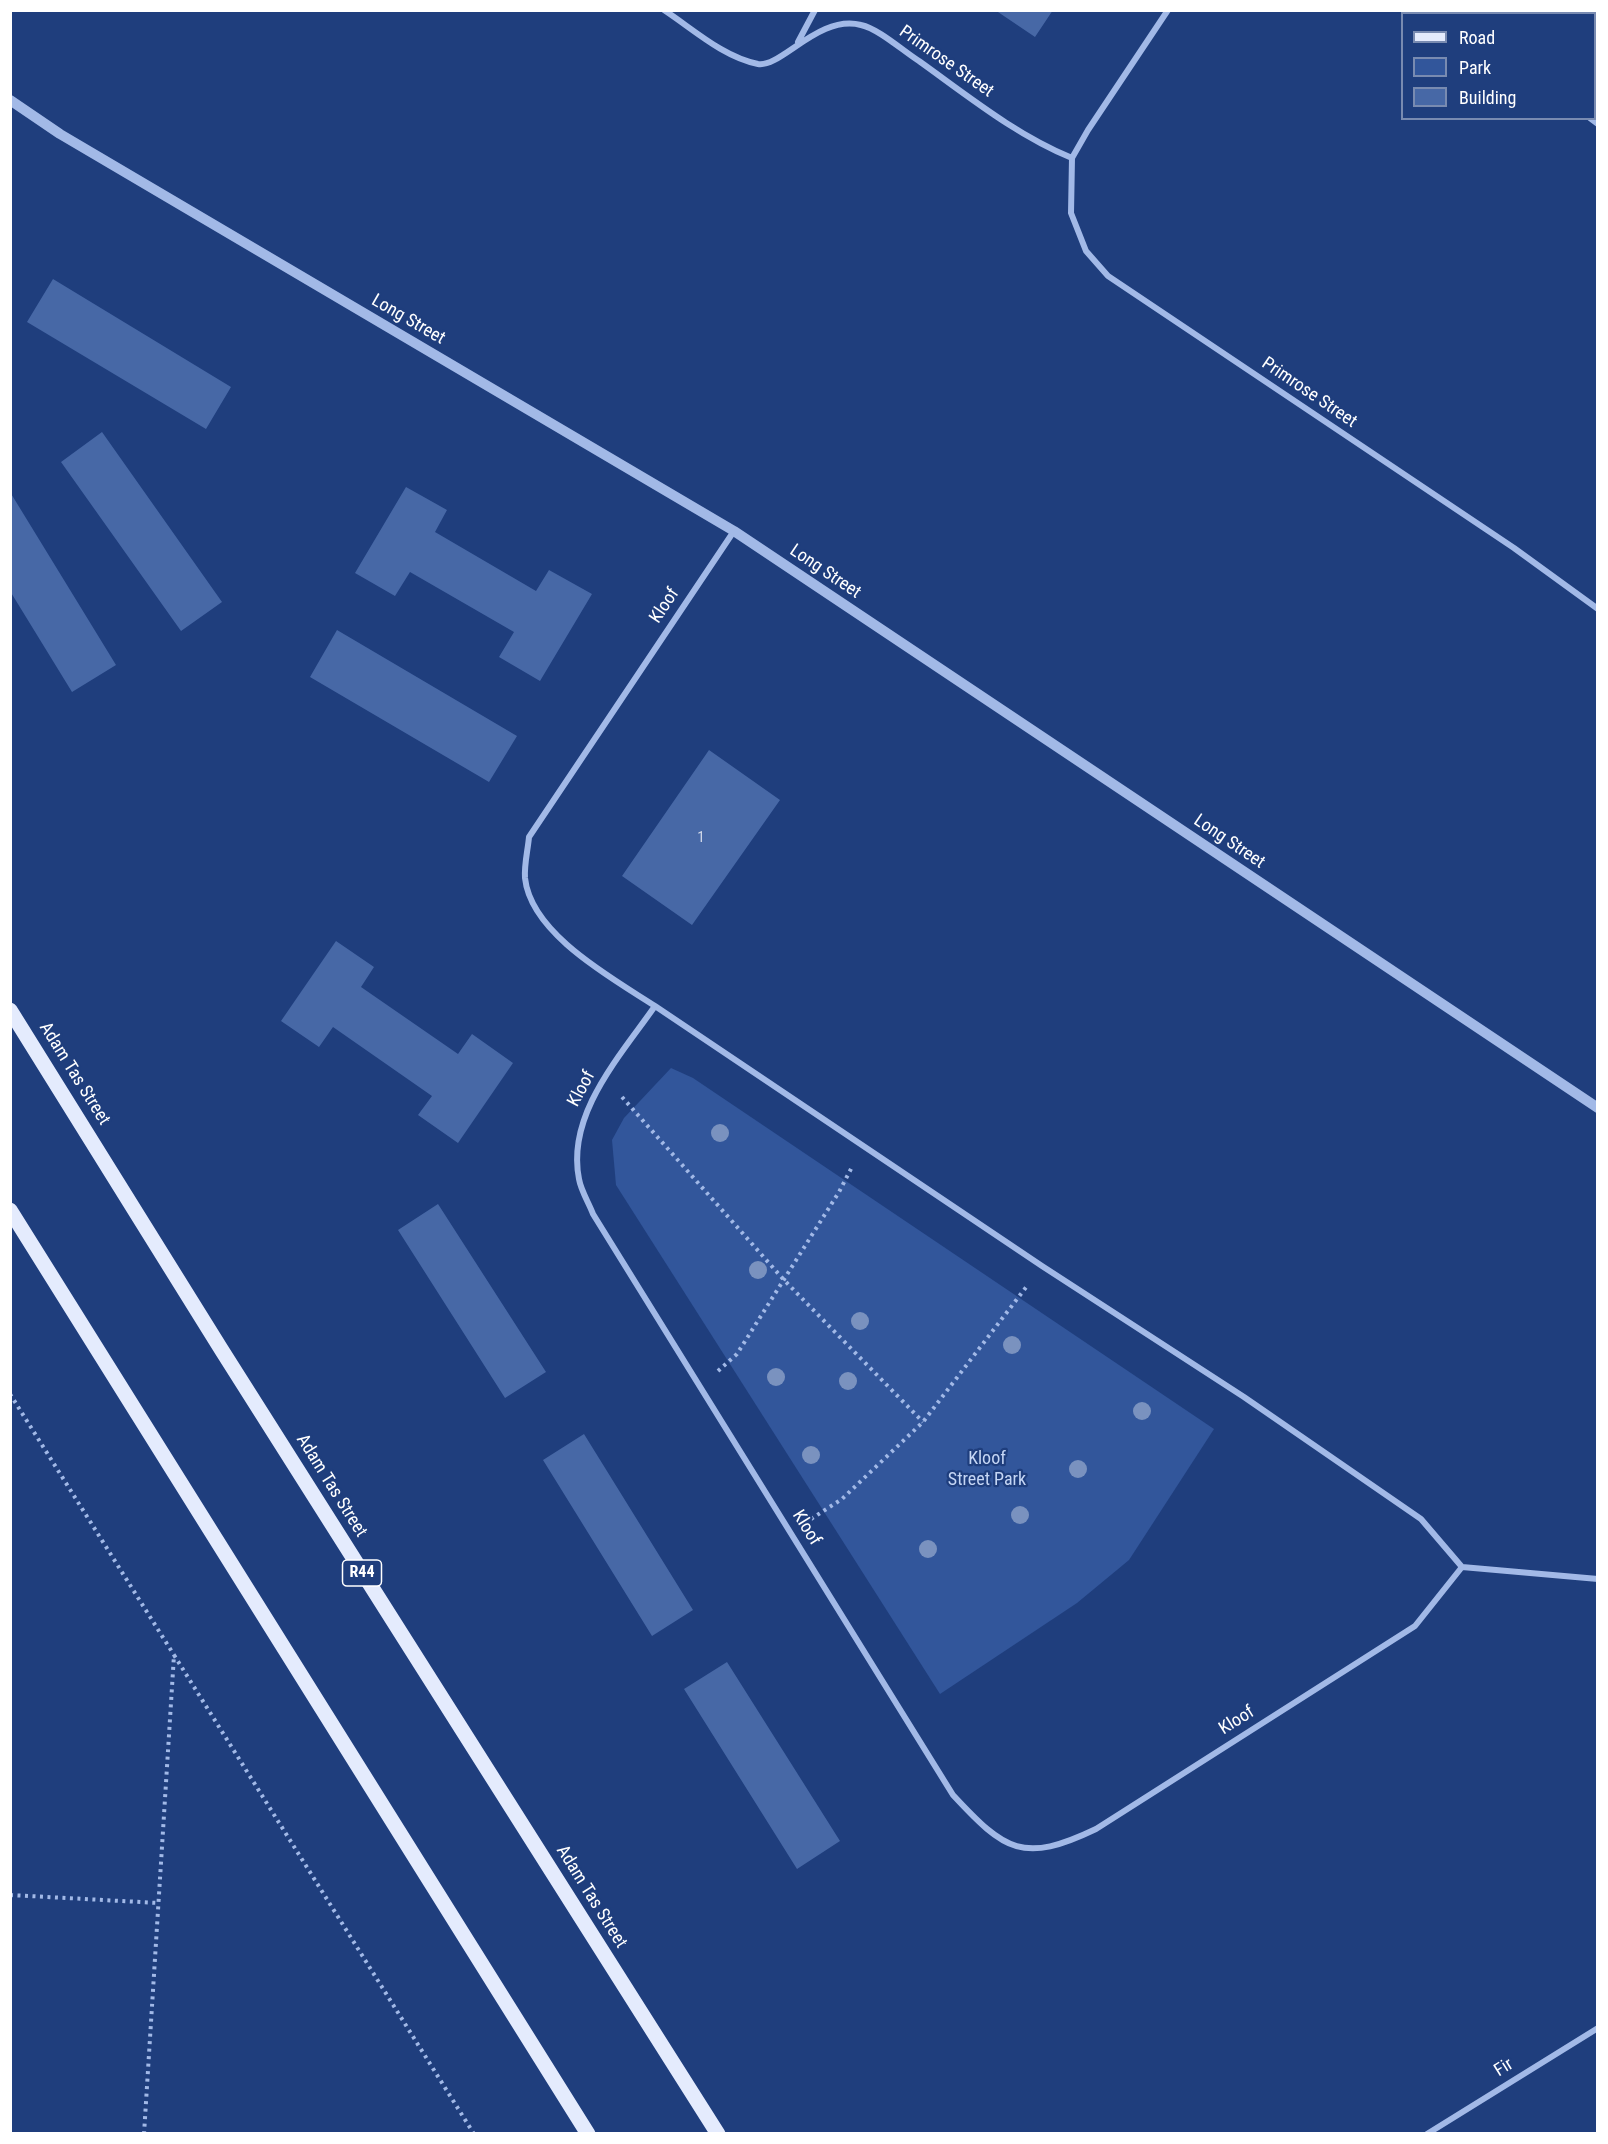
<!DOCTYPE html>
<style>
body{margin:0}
#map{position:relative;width:1608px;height:2144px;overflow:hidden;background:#1f3e7d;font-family:"Roboto Condensed",sans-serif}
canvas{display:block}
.frame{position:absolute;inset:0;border:12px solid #fff;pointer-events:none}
.legend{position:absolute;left:1401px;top:12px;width:195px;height:108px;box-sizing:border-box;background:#1f3e7d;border:2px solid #798bb1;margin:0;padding:8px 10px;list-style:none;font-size:18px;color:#fff}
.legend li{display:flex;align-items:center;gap:12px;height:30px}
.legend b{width:30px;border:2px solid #798bb1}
</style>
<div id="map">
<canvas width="1608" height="2144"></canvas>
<div class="frame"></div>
<ul class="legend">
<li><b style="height:8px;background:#e4ebfd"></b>Road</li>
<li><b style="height:16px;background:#32569b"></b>Park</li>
<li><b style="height:16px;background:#4768a6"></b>Building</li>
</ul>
</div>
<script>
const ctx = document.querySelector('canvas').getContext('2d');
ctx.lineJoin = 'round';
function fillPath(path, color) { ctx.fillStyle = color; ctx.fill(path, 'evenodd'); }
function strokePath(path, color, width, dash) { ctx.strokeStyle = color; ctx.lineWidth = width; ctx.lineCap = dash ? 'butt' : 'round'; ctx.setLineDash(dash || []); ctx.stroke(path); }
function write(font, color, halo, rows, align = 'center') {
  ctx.font = font + ' "Roboto Condensed",sans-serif'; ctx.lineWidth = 4.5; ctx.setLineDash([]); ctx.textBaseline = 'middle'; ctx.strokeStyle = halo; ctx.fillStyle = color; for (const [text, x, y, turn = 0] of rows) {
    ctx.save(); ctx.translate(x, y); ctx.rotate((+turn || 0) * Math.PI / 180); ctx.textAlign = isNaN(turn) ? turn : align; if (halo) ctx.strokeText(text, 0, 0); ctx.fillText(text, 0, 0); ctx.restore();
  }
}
fillPath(new Path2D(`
 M671 1068 693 1078 1214 1429 1129 1560 1077 1603 940 1694 616 1185 612 1140 624 1118Z`), '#32569b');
fillPath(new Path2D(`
 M995 10H1053L1035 37Z
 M53 279 231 387 206 429 27 322Z
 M102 432 222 602 181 631 61 462Z
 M406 487 447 510 435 532 536 591 549 570 592 594 540 681 499 657 514 632 410 572 395 596 355 573Z
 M10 492 116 665 72 692 10 591Z
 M337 630 517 736 489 782 310 677Z
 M709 750 780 800 692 925 622 876Z
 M336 941 374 967 361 987 458 1054 472 1034 513 1063 458 1143 418 1115 432 1096 333 1027 319 1047 281 1021Z
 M438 1204 546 1372 505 1398 398 1230Z
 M584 1434 693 1610 652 1636 543 1460Z
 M727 1662 840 1841 797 1869 684 1689Z`), '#4768a6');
strokePath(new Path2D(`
 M622 1097 784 1280 923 1422
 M718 1371 737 1354 839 1192 852 1167
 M10 1394 174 1655
 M811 1519 842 1499 923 1422 1027 1286
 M10 1895 159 1903
 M144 2134 174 1655 474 2134`), '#a2b9e7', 4, [3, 4.5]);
strokePath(new Path2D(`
 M664 10C693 29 723 57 758 64 781 68 819 14 861 25 879 29 903 51 919 61 968 96 1016 135 1072 158
 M1168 10 1088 130 1072 158 1071 213 1086 251 1108 276 1514 548 1598 609
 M1438 10 1442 14
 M798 42 815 10
 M1590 118 1598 124
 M655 1006C621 1055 566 1114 579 1179 581 1191 589 1203 593 1214L953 1795C1005 1851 1023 1864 1096 1829L1415 1626 1462 1567 1421 1519 1244 1397 1042 1266 655 1006C612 978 531 934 525 878 524 865 528 849 529 837L734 531
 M1462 1567 1598 1579
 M1427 2134 1598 2028`), '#a2b9e7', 6);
strokePath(new Path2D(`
 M10 100 60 134 734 531 1598 1108`), '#a2b9e7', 10);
strokePath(new Path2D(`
 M10 1010 221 1349 718 2134
 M10 1210 588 2134`), '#e4ebfd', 15);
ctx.fillStyle = '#7a92bf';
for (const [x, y] of [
 [720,1133],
 [758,1270],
 [860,1321],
 [1012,1345],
 [776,1377],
 [848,1381],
 [1142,1411],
 [811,1455],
 [1078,1469],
 [1020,1515],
 [928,1549]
]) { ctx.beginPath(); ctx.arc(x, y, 9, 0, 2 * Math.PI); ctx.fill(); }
write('15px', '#d1d9e9', null, [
 ["1",701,838]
]);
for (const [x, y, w] of [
 [362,1573,39]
]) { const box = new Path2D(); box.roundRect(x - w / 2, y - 13, w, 26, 4.5); ctx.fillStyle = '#1f3e7d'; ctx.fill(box); strokePath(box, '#fff', 1.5); }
write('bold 16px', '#fff', null, [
 ["R44",362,1573]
]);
write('18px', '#fff', '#1f3e7d', [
 ["Primrose Street",946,62,35],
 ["Long Street",408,320,30],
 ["Primrose Street",1309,393,34],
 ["Long Street",825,572,34],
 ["Kloof",665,606,-56],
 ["Long Street",1229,842,34],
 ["Adam Tas Street",74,1074,58],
 ["Kloof",582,1089,-62],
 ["Adam Tas Street",331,1486,58],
 ["Kloof",806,1528,58],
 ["Kloof",1237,1721,-32],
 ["Adam Tas Street",591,1897,58],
 ["Fir",1504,2068,-32]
]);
write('18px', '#c5d6f5', '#1f3e7d', [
 ["Kloof",987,1459],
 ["Street Park",987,1480]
]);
</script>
